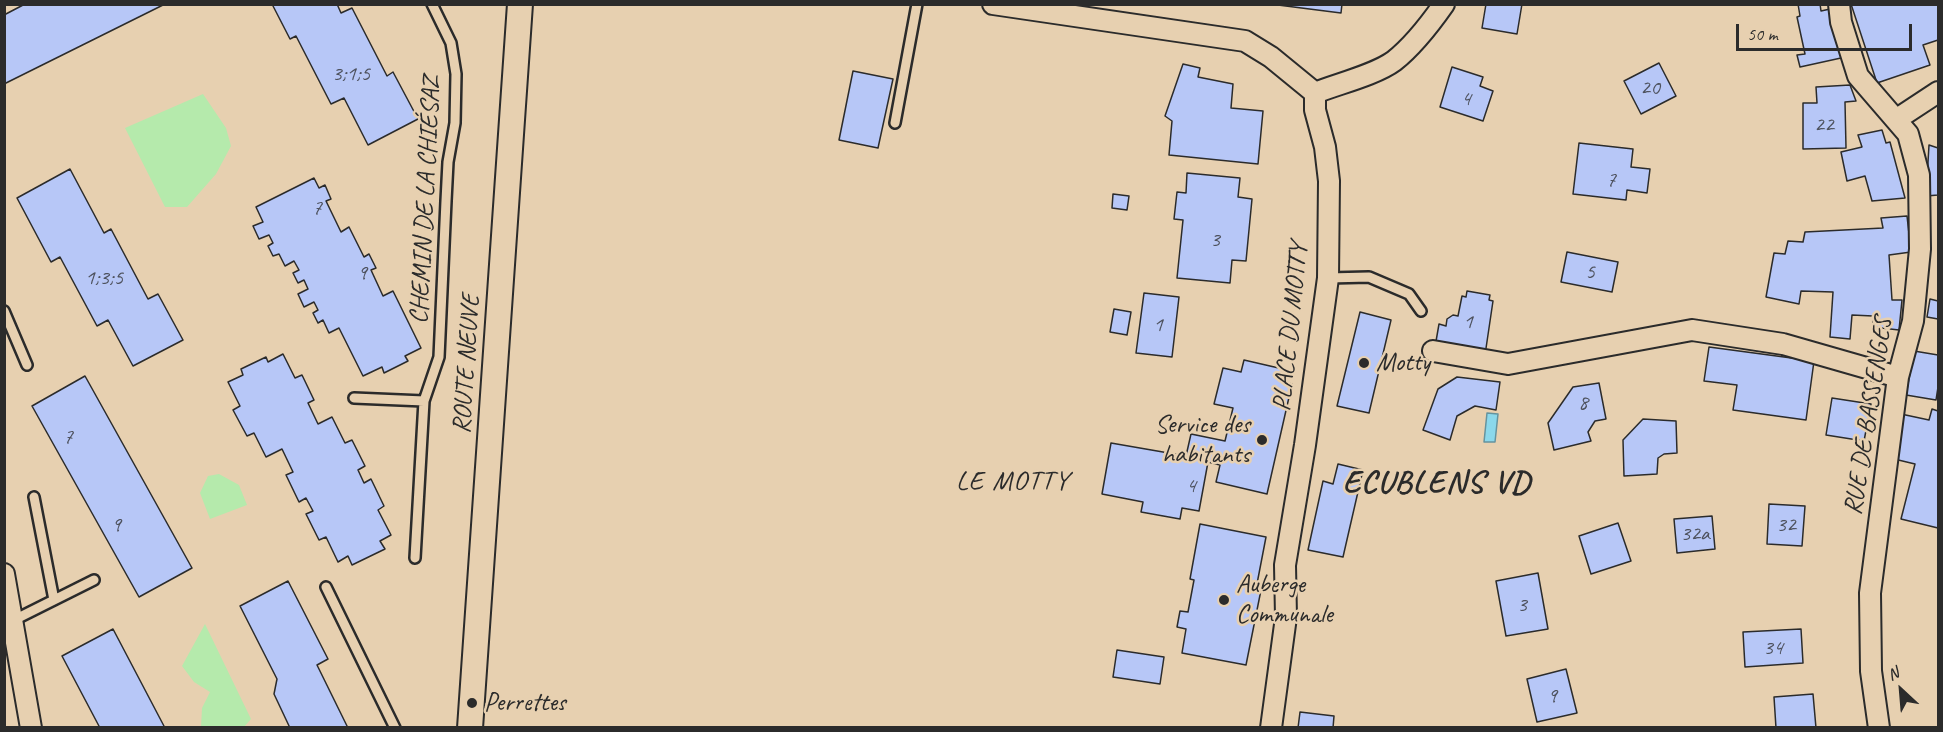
<!DOCTYPE html>
<meta charset="utf-8">
<style>
body{margin:0}
#map{position:relative;width:1943px;height:732px;overflow:hidden;background:#e7d0b0;font-family:Caveat,sans-serif}
canvas{display:block}
.frame{position:absolute;inset:0;border:6px solid #2b2b2b;pointer-events:none}
.north{position:absolute;left:1871px;top:660px;width:60px;height:60px;-webkit-text-stroke:4px #e7d0b0;paint-order:stroke;rotate:334deg;font-size:16px;font-weight:700;line-height:24px;text-align:center;color:#2b2b2b}
.north::after{content:'';display:block;margin:auto;width:21px;height:27px;background:#2b2b2b;clip-path:polygon(50% 0,100% 100%,50% 72%,0 100%)}
.scale{position:absolute;left:1736px;top:24px;width:176px;height:27px;box-sizing:border-box;border:3px solid #2b2b2b;border-top:0;padding-left:8px;font-size:18px;line-height:21px;white-space:nowrap;color:#2b2b2b;-webkit-text-stroke:4px #e7d0b0;paint-order:stroke}
</style>
<div id="map">
<canvas width="1943" height="732"></canvas>
<div class="frame"></div>
<div class="north">N</div>
<div class="scale">50 m</div>
</div>
<script>
const ctx = document.querySelector('canvas').getContext('2d');
ctx.lineJoin = 'round';
function fillPath(path, color) { ctx.fillStyle = color; ctx.fill(path, 'evenodd'); }
function strokePath(path, color, width, dash) { ctx.strokeStyle = color; ctx.lineWidth = width; ctx.lineCap = dash ? 'butt' : 'round'; ctx.setLineDash(dash || []); ctx.stroke(path); }
function write(font, color, halo, rows, align = 'center') {
  ctx.font = font + ' Caveat,sans-serif'; ctx.lineWidth = 5; ctx.setLineDash([]); ctx.textBaseline = 'middle'; ctx.strokeStyle = halo; ctx.fillStyle = color; for (const [text, x, y, turn = 0] of rows) {
    ctx.save(); ctx.translate(x, y); ctx.rotate((+turn || 0) * Math.PI / 180); ctx.textAlign = isNaN(turn) ? turn : align; if (halo) ctx.strokeText(text, 0, 0); ctx.fillText(text, 0, 0); ctx.restore();
  }
}
fillPath(new Path2D(`
 M203 94 226 128 231 146 216 174 187 207H165L125 128Z
 M219 474 239 485 247 505 210 519 200 493 208 476Z
 M205 624 251 719 244 727H201L202 708 210 692 194 682 182 666Z`), '#b5eaac');
const water = new Path2D(`
 M1487 413 1498 414 1495 442H1484Z`);
fillPath(water, '#8bd8eb');
strokePath(water, '#65939e', 1.5);
const building = new Path2D(`
 M25 4H165L4 84V15Z
 M272 4H337L341 13 352 8 387 76 393 72 418 119 368 145 344 98 331 104 296 36 290 39Z
 M1270 4H1342L1341 13Z
 M1486 4H1522L1517 34 1482 28Z
 M1798 4H1820L1821 11 1830 9 1841 58 1800 67 1797 55 1805 54 1797 17 1800 16Z
 M1851 4H1938V40L1923 45 1930 65 1877 83Z
 M1659 63 1676 96 1641 114 1624 81Z
 M1183 64 1200 68 1198 77 1233 84 1231 108 1263 111 1258 164 1169 155 1172 121 1165 116Z
 M1452 67 1483 77 1480 86 1493 91 1483 121 1440 107Z
 M853 71 893 79 878 148 839 140Z
 M1850 85 1856 101 1845 102 1846 148 1803 149V103H1817L1816 87Z
 M1882 130 1886 143 1890 142 1905 198 1872 201 1865 176 1847 181 1841 152 1862 147 1858 135Z
 M1579 143 1633 149 1631 167 1650 169 1647 193 1627 190 1626 200 1573 194Z
 M1929 145 1938 148V195L1926 196Z
 M70 169 104 233 111 229 148 299 158 294 183 340 133 366 108 320 97 326 60 257 51 262 17 198Z
 M1187 173 1240 178 1238 197 1252 199 1246 261 1232 260 1230 283 1177 278 1183 220 1174 219 1177 192 1186 193Z
 M314 178 319 188 325 185 331 199 326 201 341 232 349 227 364 257 369 254 376 268 371 270 383 296 393 291 421 348 405 356 408 361 384 373 382 367 363 376 339 328 329 333 323 320 318 323 313 313 318 310 314 302 304 307 298 294 308 289 304 280 298 283 293 273 299 270 294 261 285 266 279 254 273 256 268 246 273 243 269 235 259 239 253 226 263 222 256 207Z
 M1113 194 1129 196 1127 210 1112 208Z
 M1907 216 1911 252 1889 255 1892 300H1902L1899 330 1873 327V316L1852 315 1850 339 1830 337 1833 292 1801 291 1799 304 1766 297 1774 253 1785 254 1788 241 1803 242 1805 232 1883 228 1881 218Z
 M1567 252 1618 262 1612 292 1561 282Z
 M1467 291 1490 295 1489 300 1493 301 1485 355 1435 347 1439 324 1446 326 1447 319 1453 315 1458 316 1462 296 1466 297Z
 M1144 293 1179 297 1172 357 1136 353Z
 M1930 299 1938 301V319L1927 317Z
 M1114 309 1131 312 1127 335 1110 332Z
 M1360 312 1391 320 1369 413 1337 406Z
 M1709 347 1814 361 1806 420 1733 410 1737 385 1704 381Z
 M1914 351 1938 355V387L1936 400 1906 395Z
 M283 354 295 378 302 375 314 400 308 403 318 424 332 417 345 443 352 440 365 466 358 470 364 483 371 479 384 506 378 510 391 535 380 541 385 549 352 565 348 556 338 562 326 537 319 540 306 514 313 511 306 498 299 502 286 475 293 472 282 449 266 457 254 433 247 436 233 410 240 406 228 382 243 375 241 369 266 357 268 362Z
 M1244 360 1283 369 1280 381 1292 384 1267 494 1216 482 1220 465 1208 462 1199 511 1182 508 1180 519 1141 512 1143 502 1102 494 1111 443 1186 456 1191 434 1225 441 1233 408 1214 404 1223 368 1241 372Z
 M85 376 192 568 139 597 32 406Z
 M1457 377 1500 382 1496 410 1475 406 1457 416 1450 440 1423 430 1438 389Z
 M1599 383 1606 419 1595 421 1588 432 1591 441 1554 450 1548 423 1573 387Z
 M1832 398 1871 404 1864 441 1826 435Z
 M1932 409 1938 411V528L1901 519 1915 464 1890 458 1901 414 1929 420Z
 M1643 419 1676 421 1677 453 1664 454 1658 458 1657 474 1624 476 1623 440Z
 M1338 464 1363 470 1343 557 1308 550 1323 481 1333 484Z
 M1769 504 1805 506 1802 546 1767 544Z
 M1712 516 1715 549 1677 553 1674 519Z
 M1618 523 1631 561 1591 574 1579 536Z
 M1200 524 1266 537 1256 589 1261 590 1246 665 1182 653 1186 629 1177 627 1180 611 1188 612 1194 580 1190 579Z
 M1538 573 1548 629 1506 636 1496 581Z
 M288 581 328 659 317 665 348 728H290L274 694 277 679 240 606Z
 M113 629 165 728H100L62 656Z
 M1801 629 1803 663 1745 667 1743 632Z
 M1117 650 1164 657 1160 684 1113 677Z
 M1566 669 1577 713 1537 722 1527 679Z
 M1813 694 1816 728H1776L1774 697Z
 M1300 712 1334 716 1333 728H1298Z`);
fillPath(building, '#b7c7f7');
strokePath(building, '#2b2b2b', 1.5);
const service = new Path2D(`
 M895 123 917 4
 M1328 278 1369 277 1409 294 1421 311
 M4 311 27 365
 M354 398 424 401
 M34 497 54 600
 M415 558 424 401 439 357 446 201 448 162 455 123 456 74 451 43 432 4
 M326 587 395 728
 M12 621 94 580`);
const minor = new Path2D(`
 M993 4 1245 41 1271 57 1315 93V110L1325 147 1329 181 1328 278 1305 445 1285 565 1286 617 1271 728
 M1839 4 1841 22 1858 76 1908 134 1919 175 1920 249 1913 321 1898 377 1870 593 1871 671 1879 728
 M1315 93C1337 84 1375 75 1394 61 1413 46 1430 24 1444 4
 M1897 119 1938 92
 M1433 351 1508 364 1692 330 1783 344 1898 377
 M4 574 31 728`);
const tertiary = new Path2D(`
 M470 728 520 4`);
strokePath(service, '#2b2b2b', 14);
strokePath(minor, '#2b2b2b', 24);
strokePath(tertiary, '#2b2b2b', 28);
strokePath(service, '#e7d0b0', 9);
strokePath(minor, '#e7d0b0', 20);
strokePath(tertiary, '#e7d0b0', 24);
for (const [x, y, r, color] of [
 [1364,363,6,"#2b2b2b"],
 [1262,440,6,"#2b2b2b"],
 [1224,600,6,"#2b2b2b"],
 [472,703,6,"#2b2b2b"]
]) { const dot = new Path2D(); dot.arc(x, y, r, 0, 2 * Math.PI); ctx.fillStyle = color; ctx.fill(dot); strokePath(dot, '#e7d0b0', 2); }
write('22px', '#4e525e', null, [
 ["3;1;5",351,74],
 ["20",1650,88],
 ["4",1466,99],
 ["22",1824,125],
 ["7",1611,180],
 ["7",317,208],
 ["3",1215,240],
 ["5",1590,272],
 ["9",362,273],
 ["1;3;5",104,278],
 ["1",1468,322],
 ["1",1158,325],
 ["8",1583,403],
 ["7",68,437],
 ["4",1191,486],
 ["9",116,525],
 ["32",1786,525],
 ["32a",1695,534],
 ["3",1522,605],
 ["34",1773,648],
 ["9",1552,696]
]);
write('26px', '#2b2b2b', '#e7d0b0', [
 ["CHEMIN DE LA CHIÉSAZ",426,200,-87],
 ["PLACE DU MOTTY",1291,327,-84],
 ["ROUTE NEUVE",467,364,-86],
 ["RUE DE BASSENGES",1869,416,-81]
]);
write('26px', '#2b2b2b', '#e7d0b0', [
 ["Motty",1376,363],
 ["Service des",1250,425,"right"],
 ["habitants",1250,455,"right"],
 ["Auberge",1236,585],
 ["Communale",1236,615],
 ["Perrettes",484,703]
], 'left');
ctx.letterSpacing = '1.5px';
write('27px', '#2b2b2b', '#e7d0b0', [
 ["LE MOTTY",1013,482]
]);
ctx.letterSpacing = '0px';
ctx.letterSpacing = '1.5px';
write('bold 32px', '#2b2b2b', '#e7d0b0', [
 ["ECUBLENS VD",1437,484]
]);
ctx.letterSpacing = '0px';
</script>
